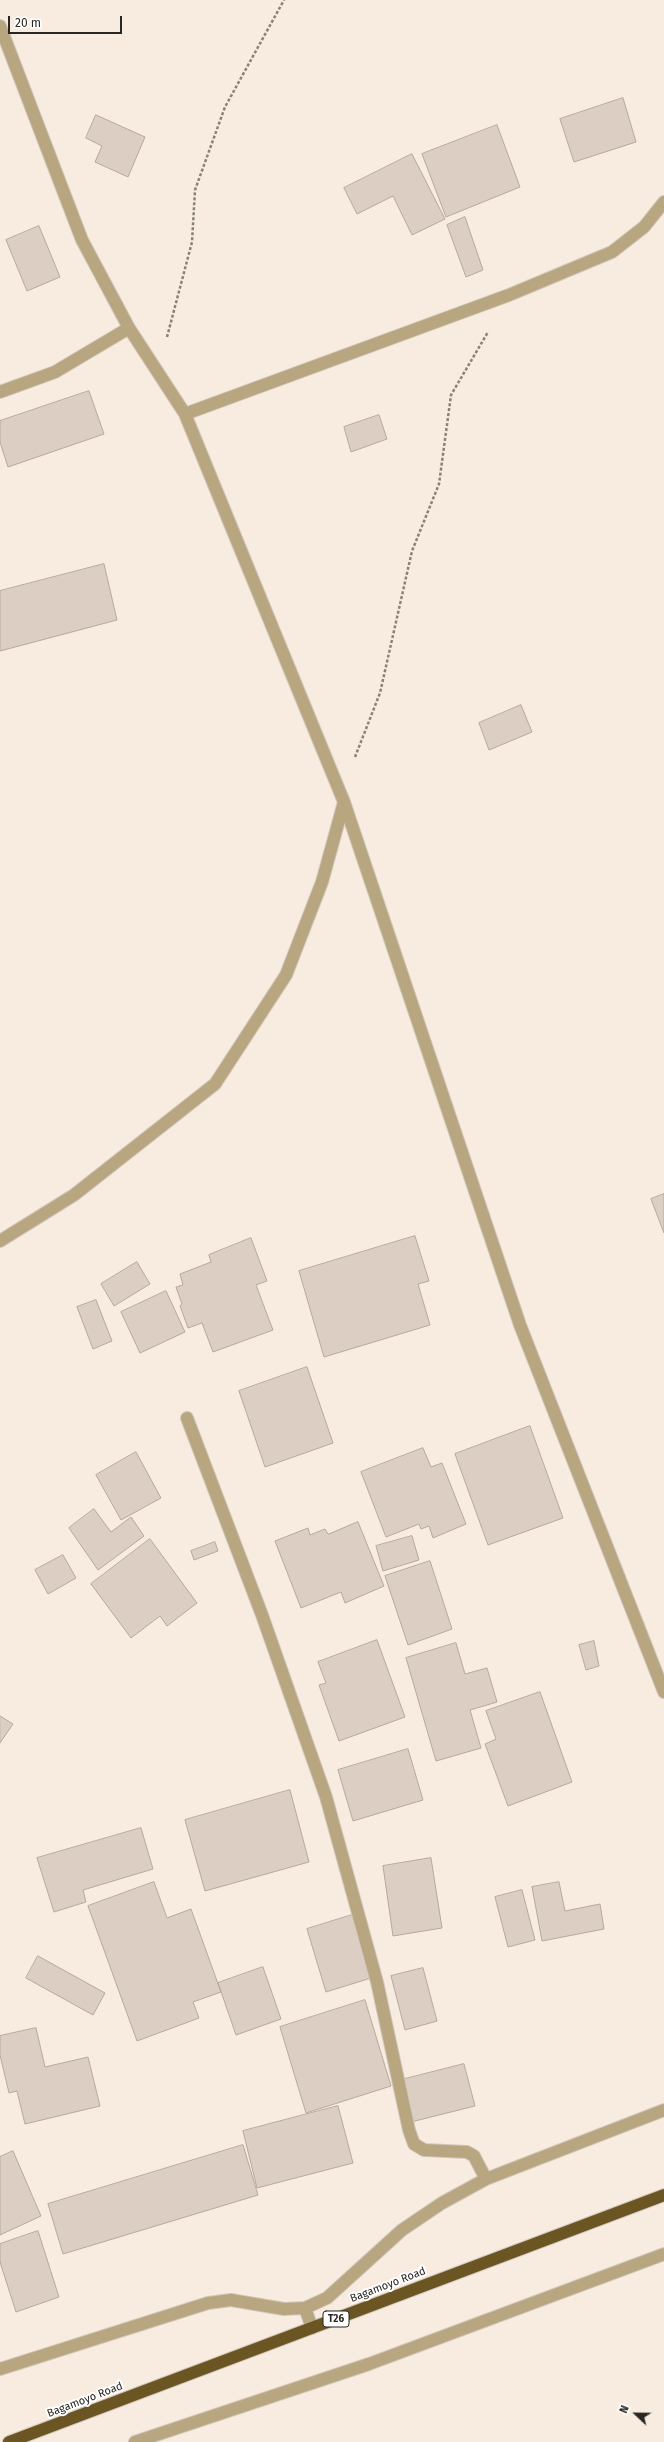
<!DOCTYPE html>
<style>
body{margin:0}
#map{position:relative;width:664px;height:2442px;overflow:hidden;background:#f7ecdf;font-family:"Fira Sans",sans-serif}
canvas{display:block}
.north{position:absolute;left:616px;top:2394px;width:40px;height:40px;-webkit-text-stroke:3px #fff;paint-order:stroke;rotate:292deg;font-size:11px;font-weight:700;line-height:16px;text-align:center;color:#292520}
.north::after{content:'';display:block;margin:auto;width:14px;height:18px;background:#292520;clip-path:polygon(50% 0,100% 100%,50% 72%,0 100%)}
.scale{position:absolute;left:8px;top:16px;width:114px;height:18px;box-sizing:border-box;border:2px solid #292520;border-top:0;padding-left:5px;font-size:12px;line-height:14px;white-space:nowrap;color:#292520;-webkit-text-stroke:3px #fff;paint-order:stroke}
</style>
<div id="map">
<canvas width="664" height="2442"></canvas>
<div class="north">N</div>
<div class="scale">20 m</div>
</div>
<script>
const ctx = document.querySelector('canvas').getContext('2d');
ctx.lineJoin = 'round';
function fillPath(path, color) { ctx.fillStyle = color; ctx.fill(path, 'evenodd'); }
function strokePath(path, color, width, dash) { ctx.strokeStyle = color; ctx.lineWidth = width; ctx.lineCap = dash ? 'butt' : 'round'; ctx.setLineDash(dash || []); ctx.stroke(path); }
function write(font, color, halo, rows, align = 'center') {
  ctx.font = font + ' "Fira Sans",sans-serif'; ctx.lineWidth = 4; ctx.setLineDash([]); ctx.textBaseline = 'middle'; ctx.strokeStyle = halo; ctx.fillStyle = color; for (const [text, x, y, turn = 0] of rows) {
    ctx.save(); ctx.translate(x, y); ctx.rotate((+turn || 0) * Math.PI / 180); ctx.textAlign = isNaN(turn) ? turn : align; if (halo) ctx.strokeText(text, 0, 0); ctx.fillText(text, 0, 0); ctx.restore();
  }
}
const building = new Path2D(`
 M623 98 636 142 574 162 560 119Z
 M96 115 145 137 128 177 95 162 102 146 86 138Z
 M497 125 520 187 446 217 422 154Z
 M412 154 445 219 412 235 393 196 357 214 344 188Z
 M465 217 483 270 466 277 447 225Z
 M39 226 60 277 27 291 6 240Z
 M89 391 104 434 8 467 0 442V421Z
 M379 415 387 439 351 452 344 427Z
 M104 564 117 620 0 651V591Z
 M521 705 532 732 489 750 479 723Z
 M664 1194V1233L651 1199Z
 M415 1236 429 1281 418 1284 430 1325 324 1357 299 1271Z
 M251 1238 267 1281 256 1285 273 1330 213 1352 202 1323 188 1328 180 1306 182 1304 176 1287 183 1285 180 1274 211 1262 209 1255Z
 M137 1262 150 1284 114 1306 101 1284Z
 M166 1291 185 1332 140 1353 121 1312Z
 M96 1300 112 1341 93 1349 77 1307Z
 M307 1367 333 1443 265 1467 239 1391Z
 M530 1426 563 1518 488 1545 455 1454Z
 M423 1448 431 1467 442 1463 466 1524 433 1538 429 1526 421 1529 419 1524 386 1537 361 1472Z
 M136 1452 161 1498 121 1520 96 1475Z
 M94 1509 111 1532 131 1517 144 1536 98 1570 69 1528Z
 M358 1522 384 1586 345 1603 341 1592 301 1608 275 1541 308 1528 310 1535 325 1529 328 1534Z
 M412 1536 419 1560 383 1571 376 1546Z
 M150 1539 197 1603 167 1626 160 1616 131 1638 91 1584Z
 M215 1542 218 1551 194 1560 191 1551Z
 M63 1555 76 1578 48 1594 35 1570Z
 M430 1561 452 1629 408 1645 385 1576Z
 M377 1640 405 1717 339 1741 319 1685 326 1683 318 1662Z
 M594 1641 599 1666 586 1670 579 1645Z
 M456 1643 465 1674 487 1668 497 1702 470 1710 481 1748 436 1761 406 1658Z
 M540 1692 572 1782 508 1806 485 1744 496 1739 486 1711Z
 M0 1716 13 1724 0 1743Z
 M408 1749 423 1800 353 1821 338 1770Z
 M290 1790 309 1862 205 1891 185 1820Z
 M141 1828 153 1869 83 1890 86 1902 54 1912 37 1858Z
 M431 1858 442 1928 393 1936 383 1866Z
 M154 1882 167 1918 191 1909 221 1992 193 2002 199 2018 137 2041 88 1906Z
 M559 1882 565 1911 600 1904 604 1929 542 1941 532 1887Z
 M522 1890 535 1940 508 1947 495 1897Z
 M352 1915 371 1978 326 1992 307 1929Z
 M38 1956 105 1993 93 2015 26 1978Z
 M263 1967 281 2019 236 2035 218 1983Z
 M423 1968 437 2021 405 2030 391 1976Z
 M365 2000 391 2086 306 2113 280 2027Z
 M36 2028 45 2067 88 2057 100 2106 25 2124 17 2091 9 2093 0 2055V2036Z
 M464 2064 475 2106 411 2122 401 2080Z
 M338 2106 353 2163 257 2188 243 2131Z
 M243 2145 258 2195 63 2254 48 2204Z
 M13 2151 41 2216 0 2235V2157Z
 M38 2231 59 2297 16 2312 0 2262V2244Z`);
fillPath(building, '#dccec3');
strokePath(building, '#b5a89d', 1);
const minor = new Path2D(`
 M0 26 82 240 129 328 185 414 344 802 520 1325 664 1692
 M0 392 55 372 129 328
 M185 414 509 295 612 252 644 227 664 202
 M0 1241 74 1195 215 1084 286 975 322 882 344 802
 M187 1418 262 1615 326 1797 377 1982 409 2130 414 2144 424 2150 467 2152 474 2156 486 2179
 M305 2308 312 2328
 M0 2369 208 2303 231 2300 284 2309 305 2308 327 2298 402 2230 442 2203 486 2179 664 2110
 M135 2442 369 2364 664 2254`);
const highway = new Path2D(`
 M9 2442 664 2195`);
strokePath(minor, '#d2c8bd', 14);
strokePath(highway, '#d2c8bd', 14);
strokePath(new Path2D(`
 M167 337 192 242 195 190 225 107 284 0
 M355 757 380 693 412 551 439 484 451 395 488 332`), '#898279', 2.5, [3, 2]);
strokePath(minor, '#b7a680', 12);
strokePath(highway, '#6a5523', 12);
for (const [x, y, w] of [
 [336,2319,26]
]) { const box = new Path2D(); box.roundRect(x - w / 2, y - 8, w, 16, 3); ctx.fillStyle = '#fff'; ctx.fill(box); strokePath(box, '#292520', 1); }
write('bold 10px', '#292520', null, [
 ["T26",336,2319]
]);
write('11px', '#292520', '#fff', [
 ["Bagamoyo Road",388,2285,-21],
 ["Bagamoyo Road",85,2400,-21]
]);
</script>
